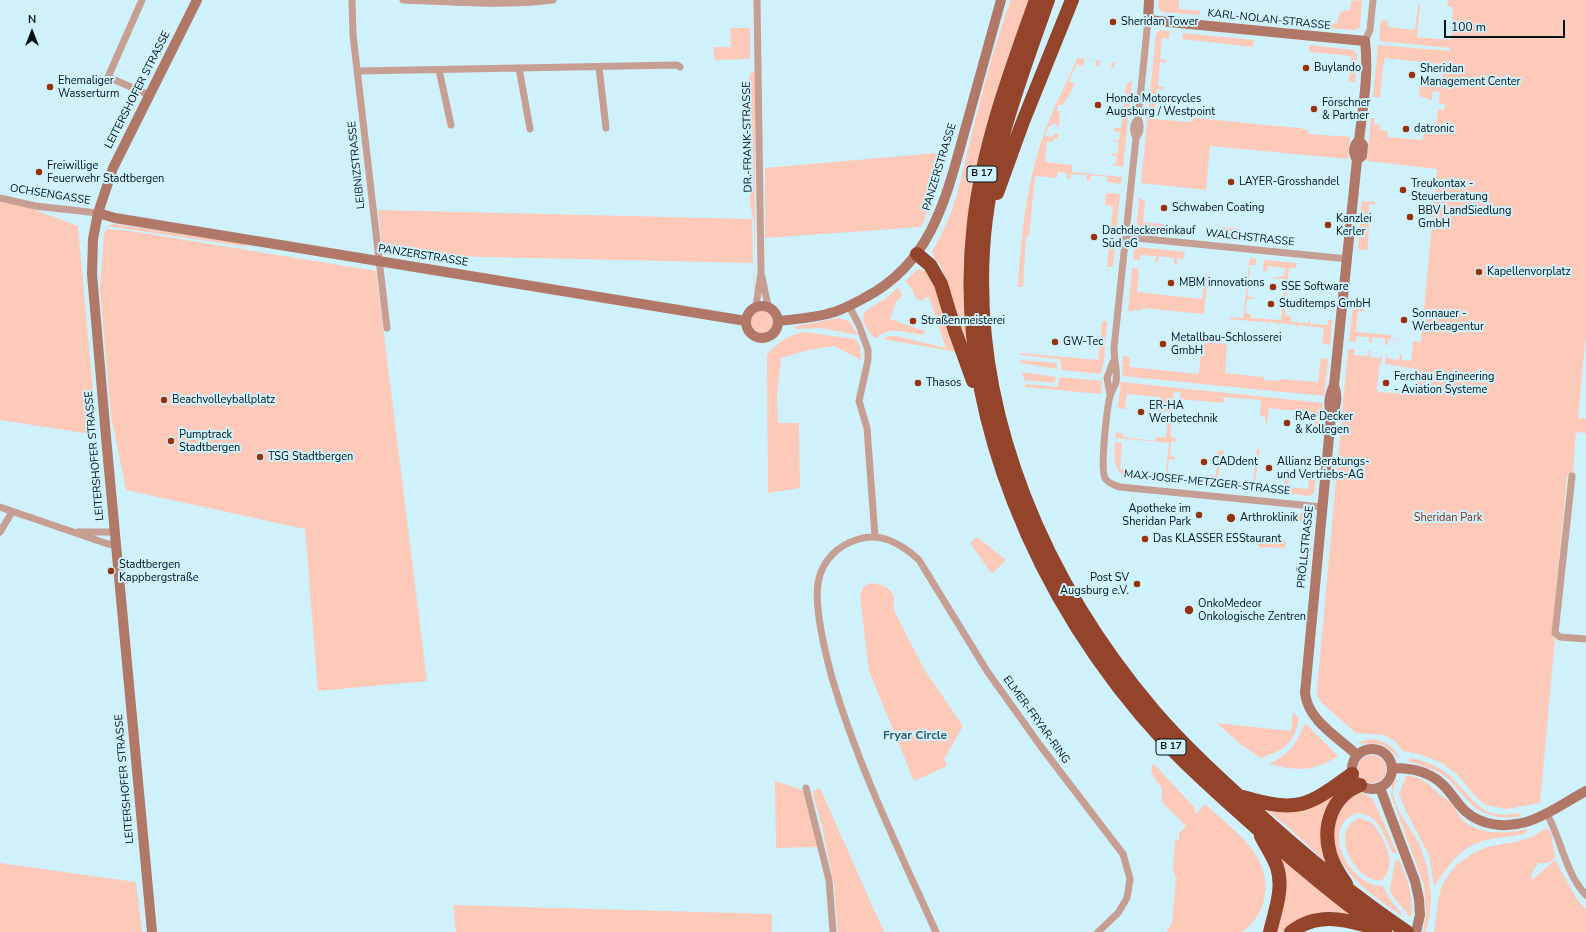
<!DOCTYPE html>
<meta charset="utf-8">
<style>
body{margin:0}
#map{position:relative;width:1586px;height:932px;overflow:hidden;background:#cff1fc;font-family:"Nunito Sans",sans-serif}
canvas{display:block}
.north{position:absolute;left:12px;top:12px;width:40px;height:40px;-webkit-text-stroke:3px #cff1fc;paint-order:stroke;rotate:0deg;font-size:11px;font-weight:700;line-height:16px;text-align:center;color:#041318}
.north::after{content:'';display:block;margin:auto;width:14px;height:18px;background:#041318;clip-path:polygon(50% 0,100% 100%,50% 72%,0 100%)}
.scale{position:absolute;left:1444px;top:20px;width:121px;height:18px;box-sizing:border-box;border:2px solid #041318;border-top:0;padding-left:5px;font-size:12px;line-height:14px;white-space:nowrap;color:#041318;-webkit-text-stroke:3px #cff1fc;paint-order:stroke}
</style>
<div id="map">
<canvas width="1586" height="932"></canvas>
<div class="north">N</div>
<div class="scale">100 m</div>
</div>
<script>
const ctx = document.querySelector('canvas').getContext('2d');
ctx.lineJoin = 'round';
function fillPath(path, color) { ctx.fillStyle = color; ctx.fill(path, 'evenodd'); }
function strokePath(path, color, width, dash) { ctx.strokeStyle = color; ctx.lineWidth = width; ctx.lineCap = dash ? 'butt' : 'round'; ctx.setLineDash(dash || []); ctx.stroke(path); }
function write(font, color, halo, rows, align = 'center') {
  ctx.font = font + ' "Nunito Sans",sans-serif'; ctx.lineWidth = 4; ctx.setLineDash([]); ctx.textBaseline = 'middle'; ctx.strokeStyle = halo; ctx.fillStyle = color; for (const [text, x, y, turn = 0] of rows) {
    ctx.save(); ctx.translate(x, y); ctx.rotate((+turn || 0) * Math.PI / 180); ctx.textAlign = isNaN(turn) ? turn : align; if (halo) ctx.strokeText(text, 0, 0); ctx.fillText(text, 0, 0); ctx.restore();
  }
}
fillPath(new Path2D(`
 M1011 0H1029C1002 73 975 147 967 226 965 248 964 270 964 292 964 306 971 339 967 350L942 268 935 259 932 251C954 218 961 179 970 141 982 94 994 45 1011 0Z
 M1159 0H1179V9L1200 11V15L1162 12 1158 7Z
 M1362 0 1360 27 1355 30 1328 28 1329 24 1337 23 1340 12 1350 10 1351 1Z
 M1448 0H1586V334L1578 418 1586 419V433L1576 432 1573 472 1567 476 1552 634 1555 639 1540 803 1506 809 1486 805 1476 797 1457 774 1440 762 1419 754 1403 751 1395 741 1384 735 1356 733 1322 703 1318 697 1317 690 1348 349H1355L1354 355 1368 356 1369 350 1371 351 1370 357 1380 358 1382 352 1381 365H1379L1377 390 1378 392 1413 394 1416 369 1385 364 1386 352 1387 358 1399 360 1400 354H1402V360L1411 361 1413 341 1421 342 1437 169 1367 161 1371 118H1375L1374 124 1380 125 1379 130 1388 131 1387 137 1423 140 1424 129 1435 130 1438 109 1444 110 1445 104 1439 103 1440 92 1433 91 1432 100 1419 96 1420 82 1441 84 1443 71H1440L1441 64 1385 58 1384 65H1383L1380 97H1373L1378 45 1450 51V48L1379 41 1381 20 1388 21V27L1415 30 1418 5 1420 6 1417 37 1451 40 1453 7 1447 6Z
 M1212 13 1317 23V27L1210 16Z
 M730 28H750V59L714 60V47H731Z
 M1160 30 1170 31 1169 39 1162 38 1160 59 1166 60V63L1160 62 1158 86 1164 87 1163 90 1157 89 1154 119 1190 122 1195 118 1299 128 1308 130 1309 134 1350 137 1348 159 1210 146 1206 190 1141 183 1156 34Z
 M1183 33 1254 40 1253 47 1182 39Z
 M1309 45 1354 50 1357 55 1355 83 1349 81 1351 56 1311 52 1309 51Z
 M1077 58 1127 64 1115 62 1114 68H1111L1112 62 1100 61 1099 67 1096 66V61L1084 59 1083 67 1077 64 1069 81 1075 84 1063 105H1058L1057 111H1060L1059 128 1055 123 1048 127 1046 136 1052 137 1055 133 1059 134 1058 139H1054L1053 142 1047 141 1045 162 1072 165V172L1122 177 1121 184 1107 182V177L1091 175 1090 181H1087V175L1071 174 1070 179H1067V173L1057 172V178L1035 176 1029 236H1026L1023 287H1018C1021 233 1027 179 1046 128 1055 104 1068 81 1077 58Z
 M751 72H755V290L754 289 755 264 754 223 750 203V187L753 172 752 119C747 104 746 87 751 72Z
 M1132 81 1123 167 1111 165V164H1116L1117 156 1111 155V153L1117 154 1119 142 1113 141 1119 140 1120 132 1114 131V128H1121L1126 84Z
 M948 152 931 203 921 227 765 238V168Z
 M1106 193 1120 194 1113 267H1107L1113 206 1105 205Z
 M0 197 78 226 97 435 0 420Z
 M1139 198 1145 201 1143 222 1169 225V228H1177V232L1140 228 1137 224Z
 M1362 201 1375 202V205L1369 204 1368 250 1358 249Z
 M378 210 752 219 753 263 443 256 382 249Z
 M114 224 242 243 250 247 106 226Z
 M1221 227 1240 229 1239 238 1220 236Z
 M108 229 130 231 376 271 427 681 318 691 305 529 126 490 111 415 100 289 104 233Z
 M1247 232 1278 235 1277 242 1246 239Z
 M1138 247 1185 252 1184 259 1177 258V264H1174V258L1159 256 1158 262H1155L1156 256 1140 255V260H1133L1134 251Z
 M1250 258 1256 259V265H1250L1249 279 1254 280V282H1249L1247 296 1253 297 1252 299H1247L1245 313 1251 314V318L1281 320 1285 279 1269 278 1284 276 1285 268 1267 266V271H1263L1264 260 1296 263V268H1289L1287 288 1293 290H1287L1286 302 1292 304 1286 303 1285 315 1291 316V322L1308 323 1310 318V324L1328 325V320H1332L1330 345 1322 344 1324 328 1298 325 1297 329 1296 325 1279 323 1278 327 1277 323 1269 322 1266 326 1267 322 1252 321V324L1251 321 1230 319V317L1243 318Z
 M1132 268 1139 269 1137 292 1202 299 1205 274 1208 275 1204 314 1143 308 1142 310 1128 311Z
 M918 269 930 272 956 352 883 339 888 336H896L946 348 929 297H926L922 301 916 299 912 289 905 281Z
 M897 288 900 290 902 296 896 302 890 319 925 331 923 335C903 333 894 325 876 338L873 337C854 311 865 312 885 299 889 296 893 292 897 288Z
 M1353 307 1364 309V311H1358L1356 332 1391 335V338L1403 340 1388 339V345H1385V339L1372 337V343H1369V337L1356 336V342L1349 341Z
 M751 321a12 12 0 1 1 24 0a12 12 0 1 1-24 0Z
 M838 318 849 321 858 335 820 328 796 329 793 327Z
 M1104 321H1107L1104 361 1101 374 1061 370V361L1059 359 1021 355 1020 353 1098 360 1102 323Z
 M803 332 855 339 860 346 861 360 834 346 808 350 781 358 777 395 778 423H799L800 488 768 493 767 355C774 344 790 335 803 332Z
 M1202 342 1227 344 1225 373 1264 377V380L1279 381V379L1318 382 1321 358 1328 359 1324 396 1122 376 1123 355 1130 358V367L1199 374Z
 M1020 360 1057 363V369L1021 363Z
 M1022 372 1056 377 1055 383 1024 380Z
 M1060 377 1102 381 1101 394 1025 387V384L1057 387Z
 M1121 382 1323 403 1321 426 1319 430 1321 431 1314 430 1316 413 1269 408 1267 423H1265V416H1260L1261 400 1224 397V403L1180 399V392H1174L1170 435H1172V438L1177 439V441H1171L1170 456 1175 457V460L1169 459 1167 476 1173 477V481H1165L1169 443 1115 438 1116 432 1123 434V437L1155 441 1156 437H1166L1169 412 1159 411 1160 397 1127 394 1125 409 1118 408Z
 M1115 442 1122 443 1120 469 1147 472 1146 477 1153 478V480C1122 477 1112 478 1115 442Z
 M1257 449H1260L1255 484 1262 485 1261 491 1246 489 1247 482 1253 483Z
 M1218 450 1224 451V462H1220L1218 479 1240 481 1239 488 1203 485V478H1206V475L1216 476Z
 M1286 469H1290L1288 487 1308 489 1309 477H1312L1313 472H1316L1314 493 1310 496 1284 493Z
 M1287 512 1308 514 1311 518 1308 557 1301 556 1304 521 1286 519Z
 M977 537 1006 560 992 574 970 543Z
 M1277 539 1286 541 1285 549 1271 547 1260 548 1254 541 1276 543Z
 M871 583C880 584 893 587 894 599 894 604 893 607 895 612L924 669 963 726 944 759 947 766 914 781 869 671 860 597 863 587Z
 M1293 712 1299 718C1295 743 1284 751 1260 758L1239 743 1217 723 1291 731Z
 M1305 723 1338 756C1314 772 1296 771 1269 764 1291 753 1296 744 1305 723Z
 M1370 739C1384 740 1395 746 1400 759L1386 747 1380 744 1356 743Z
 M1358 769a14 14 0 1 1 28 0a14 14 0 1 1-28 0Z
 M1411 758C1425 761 1440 767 1450 776 1475 799 1479 821 1519 813L1522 816C1499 820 1480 816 1464 797 1457 789 1452 781 1443 775 1431 766 1417 766 1407 760Z
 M1153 763 1194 807 1196 814 1205 804C1234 831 1274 856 1264 900 1261 913 1253 924 1242 932H1167L1172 923 1176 878 1173 870 1175 839 1179 840V833L1186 826 1162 802V788L1151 773Z
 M1406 776C1422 776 1429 784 1440 795 1444 798 1449 800 1452 804 1457 810 1459 817 1465 822 1482 835 1507 834 1527 829V832C1519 837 1506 836 1497 838 1463 842 1452 861 1434 886L1429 855 1405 809 1399 794Z
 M1400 778C1396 783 1392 787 1393 794 1397 813 1411 828 1419 844 1430 868 1436 907 1425 932H1423L1426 913 1424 885 1391 795 1392 784Z
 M775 781 803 790 818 847 776 848Z
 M820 788 884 932H838L834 885 822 826 813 794V791Z
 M1341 791 1328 864 1289 828 1265 809C1293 816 1315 801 1341 791Z
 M1358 793H1363L1373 799 1397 853H1393C1383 836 1381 815 1357 813 1318 827 1350 887 1383 886L1389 898 1405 918C1381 901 1356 886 1340 860L1338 861C1334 843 1329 821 1343 805 1347 800 1353 797 1358 793Z
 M1359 818 1371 822C1383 835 1399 864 1382 880 1357 884 1327 832 1359 818Z
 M1546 828 1551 832 1555 858 1548 863H1538L1532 873 1531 881 1555 860 1578 901 1586 909V932H1434C1436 918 1437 903 1441 889 1449 866 1474 849 1497 845 1519 841 1527 842 1546 828Z
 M1278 854 1351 915C1342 913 1332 910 1323 913 1304 917 1295 932 1274 932Z
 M1397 860H1399C1407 878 1414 896 1411 916H1409L1392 895 1390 889 1395 862Z
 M0 863 136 882 142 932H0Z
 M453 905 772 914V932H456Z`), '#fdc9b9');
strokePath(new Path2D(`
 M142 0 108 77 149 95
 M352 0 353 35 387 328
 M403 0C453 2 503 6 553 0
 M1148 20 1138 118C1133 125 1132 130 1136 138L1114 348C1114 360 1118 373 1116 382 1115 387 1111 391 1110 396 1107 408 1100 468 1105 478 1108 484 1115 485 1120 487L1322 507
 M1365 41 1370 30 1373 0
 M599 67 606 128
 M519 68 530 129
 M439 70 451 125
 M358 71 677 65 680 67
 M1136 138C1141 132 1141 125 1138 118
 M0 198 35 206 98 213
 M1126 237 1348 259
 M762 277 768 306
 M756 306 761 273 757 0
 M849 306 859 325 868 350V360L859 401 867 428 875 537
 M1110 394 1107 378 1113 362
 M1572 476 1555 633 1560 637 1586 639
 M0 507 108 544 115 545
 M0 532 12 512
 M78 532H114
 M806 788 829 880 833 932
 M1546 812C1561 838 1565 873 1586 895
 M936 932C898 848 858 766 832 678 825 652 814 609 818 583 822 560 838 545 859 539 881 532 903 545 919 560L987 671 1042 748 1123 854 1130 879 1127 898 1118 913 1098 932`), '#c69e92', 7);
strokePath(new Path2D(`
 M1149 0 1148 20 1365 41C1369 74 1363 107 1359 140 1353 146 1353 153 1357 160L1334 385C1329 396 1328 404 1331 416L1305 693C1308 721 1338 737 1357 755
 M1357 160 1362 156 1363 145 1359 140
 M98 213 115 218 746 321
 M746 322a16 16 0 1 1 32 0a16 16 0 1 1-32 0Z
 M779 321C795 319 811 318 827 314 841 311 853 304 866 297 930 263 945 202 963 137 976 91 988 46 1001 0
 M1331 416C1337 404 1338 397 1334 385
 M1352 769a20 20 0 1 1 40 0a20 20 0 1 1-40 0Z
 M1393 768C1406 768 1419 769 1431 776 1447 784 1453 799 1465 811 1482 826 1505 828 1526 822 1547 816 1567 801 1586 791
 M1380 788 1415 881 1419 899 1420 915 1416 932
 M152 932 106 437 92 274 93 239 98 213 113 168 197 0`), '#b17867', 10);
strokePath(new Path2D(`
 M1036 0C1010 72 983 145 974 222 952 411 1038 604 1165 742 1195 774 1229 803 1261 832 1301 867 1341 901 1385 932
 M1048 0C1019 81 988 163 983 250 973 419 1046 584 1154 711 1184 746 1218 777 1252 808 1301 853 1352 895 1407 932
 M997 193 1022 124 1072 0
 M917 254 930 265 941 284 955 331 973 381
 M1243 797C1298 813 1307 807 1352 774
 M1261 836C1266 846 1273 856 1277 867 1284 888 1275 911 1270 932
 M1346 884C1340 875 1333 865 1330 854 1322 826 1332 796 1360 785
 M1291 932C1317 912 1343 919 1372 927`), '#93442b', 14);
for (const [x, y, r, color] of [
 [1113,22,4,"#97310a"],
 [1306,68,4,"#97310a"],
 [1412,75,4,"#97310a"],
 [50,87,4,"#97310a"],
 [1098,105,4,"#97310a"],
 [1314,109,4,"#97310a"],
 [1406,129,4,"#97310a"],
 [39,172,4,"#97310a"],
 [1231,182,4,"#97310a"],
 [1403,190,4,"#97310a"],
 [1164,208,4,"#97310a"],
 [1410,217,4,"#97310a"],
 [1328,225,4,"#97310a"],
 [1094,237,4,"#97310a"],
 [1479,272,4,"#97310a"],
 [1171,283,4,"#97310a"],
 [1273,287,4,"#97310a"],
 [1271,304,4,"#97310a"],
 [1404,320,4,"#97310a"],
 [913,321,4,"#97310a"],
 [1055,342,4,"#97310a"],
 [1163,344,4,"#97310a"],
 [918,383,4,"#97310a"],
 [1386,383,4,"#97310a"],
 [164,400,4,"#97310a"],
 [1141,412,4,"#97310a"],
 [1287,423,4,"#97310a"],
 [171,441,4,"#97310a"],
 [260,457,4,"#97310a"],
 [1204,462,4,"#97310a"],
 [1269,468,4,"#97310a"],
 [1199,515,4,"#97310a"],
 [1231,518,5,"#97310a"],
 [1145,539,4,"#97310a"],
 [111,571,4,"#97310a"],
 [1137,584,4,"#97310a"],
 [1189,610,5,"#97310a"]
]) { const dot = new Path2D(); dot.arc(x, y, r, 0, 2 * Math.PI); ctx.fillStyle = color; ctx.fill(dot); strokePath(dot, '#cff1fc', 1.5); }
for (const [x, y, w] of [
 [982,174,30],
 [1171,747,30]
]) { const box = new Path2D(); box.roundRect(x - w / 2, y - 8, w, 16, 3); ctx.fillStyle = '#cff1fc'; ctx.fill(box); strokePath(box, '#041318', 1); }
write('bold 10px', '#041318', null, [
 ["B 17",982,174],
 ["B 17",1171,747]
]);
write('11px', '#041318', '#cff1fc', [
 ["KARL-NOLAN-STRASSE",1269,20,6],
 ["LEITERSHOFER STRASSE",138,90,-63],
 ["DR.-FRANK-STRASSE",748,137,-91],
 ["LEIBNIZSTRASSE",357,165,-96],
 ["PANZERSTRASSE",940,167,-73],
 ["OCHSENGASSE",50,195,9],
 ["WALCHSTRASSE",1250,238,6],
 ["PANZERSTRASSE",423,256,9],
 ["LEITERSHOFER STRASSE",95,456,-95],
 ["MAX-JOSEF-METZGER-STRASSE",1207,483,6],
 ["PRÖLLSTRASSE",1306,547,-84],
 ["ELMER-FRYAR-RING",1036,720,54],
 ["LEITERSHOFER STRASSE",125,779,-95]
]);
write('11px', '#041318', '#cff1fc', [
 ["Sheridan Tower",1121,22],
 ["Buylando",1314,68],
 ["Sheridan",1420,69],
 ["Management Center",1420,82],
 ["Ehemaliger",58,81],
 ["Wasserturm",58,94],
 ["Honda Motorcycles",1106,99],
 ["Augsburg / Westpoint",1106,112],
 ["Förschner",1322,103],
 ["& Partner",1322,116],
 ["datronic",1414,129],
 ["Freiwillige",47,166],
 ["Feuerwehr Stadtbergen",47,179],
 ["LAYER-Grosshandel",1239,182],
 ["Treukontax -",1411,184],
 ["Steuerberatung",1411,197],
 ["Schwaben Coating",1172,208],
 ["BBV LandSiedlung",1418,211],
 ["GmbH",1418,224],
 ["Kanzlei",1336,219],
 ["Kerler",1336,232],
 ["Dachdeckereinkauf",1102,231],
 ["Süd eG",1102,244],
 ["Kapellenvorplatz",1487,272],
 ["MBM innovations",1179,283],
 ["SSE Software",1281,287],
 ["Studitemps GmbH",1279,304],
 ["Sonnauer -",1412,314],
 ["Werbeagentur",1412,327],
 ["Straßenmeisterei",921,321],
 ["Metallbau-Schlosserei",1171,338],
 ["GmbH",1171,351],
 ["GW-Tec",1063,342],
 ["Ferchau Engineering",1394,377],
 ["- Aviation Systeme",1394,390],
 ["Thasos",926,383],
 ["Beachvolleyballplatz",172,400],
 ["ER-HA",1149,406],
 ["Werbetechnik",1149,419],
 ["RAe Decker",1295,417],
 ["& Kollegen",1295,430],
 ["Pumptrack",179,435],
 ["Stadtbergen",179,448],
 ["TSG Stadtbergen",268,457],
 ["CADdent",1212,462],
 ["Allianz Beratungs-",1277,462],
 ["und Vertriebs-AG",1277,475],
 ["Apotheke im",1191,509,"right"],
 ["Sheridan Park",1191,522,"right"],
 ["Arthroklinik",1240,518],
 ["Das KLASSER ESStaurant",1153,539],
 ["Stadtbergen",119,565],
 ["Kappbergstraße",119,578],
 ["Post SV",1129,578,"right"],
 ["Augsburg e.V.",1129,591,"right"],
 ["OnkoMedeor",1198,604],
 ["Onkologische Zentren",1198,617]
], 'left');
write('11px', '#7e3017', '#cff1fc', [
 ["Sheridan Park",1448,518]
]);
write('bold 12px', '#345b67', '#cff1fc', [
 ["Fryar Circle",915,736]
]);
</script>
